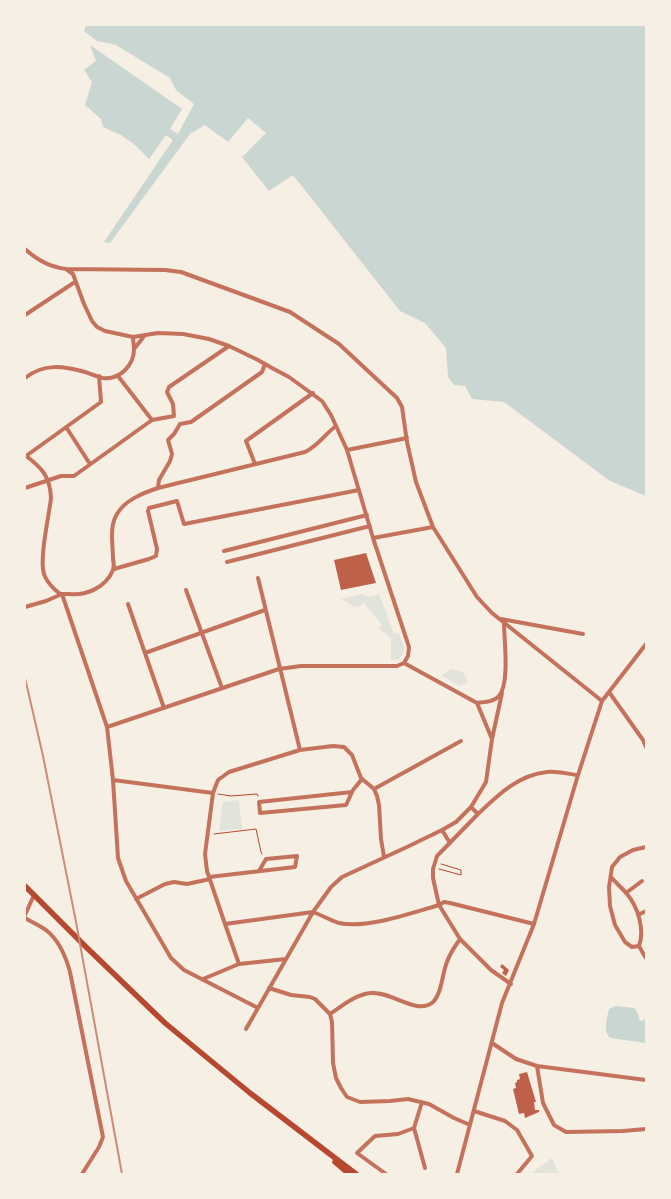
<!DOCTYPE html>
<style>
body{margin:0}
#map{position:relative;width:671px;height:1199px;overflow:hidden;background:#f6efe4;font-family:Cabin,sans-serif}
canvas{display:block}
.frame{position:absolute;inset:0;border:26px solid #f6efe4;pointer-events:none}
</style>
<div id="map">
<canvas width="671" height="1199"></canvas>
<div class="frame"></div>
</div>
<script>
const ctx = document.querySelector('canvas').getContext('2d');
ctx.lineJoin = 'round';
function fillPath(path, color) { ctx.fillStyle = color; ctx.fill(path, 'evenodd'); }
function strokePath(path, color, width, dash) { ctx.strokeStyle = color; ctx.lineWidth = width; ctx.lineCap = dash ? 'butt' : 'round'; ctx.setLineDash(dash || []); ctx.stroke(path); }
fillPath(new Path2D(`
 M362 594 371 597 379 594 394 634 399 633 404 647V653L399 659 391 660V638L378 628 382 625 364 603 359 607H355L341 599Z
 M452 669 463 672 468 682 459 686 441 675Z
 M239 800 242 829 220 831 219 830 223 802Z
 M552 1158 559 1174H530Z`), '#e2e4dc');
fillPath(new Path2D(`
 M86 25H646V496L610 481 504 402 472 399 465 386 454 385 448 377 446 348 425 323 400 311 293 175 269 191 242 157 266 133 248 118 228 142 205 125 190 134 110 243 104 242 173 140 166 135 149 159 135 145 121 135 103 127 101 119 85 105 92 82 84 70 96 61 90 45 182 109 170 129 178 134 194 104 176 90 170 78 116 45 97 41 84 31Z
 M615 1006 634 1008C638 1012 638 1016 640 1021L644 1020 646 1018V1043L610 1038C603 1031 607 1018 609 1009Z`), '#c9d6d2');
fillPath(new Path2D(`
 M366 553 376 583 341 590 334 560Z
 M502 964 509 970 506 976 502 973 504 970 500 967Z
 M527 1072 536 1102H534L535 1110H539V1112L525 1118 524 1113 519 1114 513 1089 516 1088 515 1083 517 1082V1080L520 1079 519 1074Z`), '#bf614a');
strokePath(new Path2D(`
 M218 794 231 796 257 794 258 796
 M214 834 256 829 261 852 262 854
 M439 869 461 875V870L441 864`), '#b5482f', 1);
strokePath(new Path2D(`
 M25 249C37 260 49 267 66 269L165 270 181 272 290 312 339 344 397 398 402 407 407 442 416 482 433 527 477 597 492 613 602 701
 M66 269 73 274 84 304 92 321 97 327 105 331 133 337 158 333 183 334 209 339 229 346 258 360 272 368 289 377 322 401 331 415 347 450 373 538 409 647 408 656 404 663
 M25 315 75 282
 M134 349 145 335
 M118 376 152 420
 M25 378C44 363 63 366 85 372 91 374 97 377 103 378 120 380 134 365 134 349 134 345 133 341 133 337
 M174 416 173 404 167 392 169 387 229 346
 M180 424 191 422 228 396 262 372 265 364
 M66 427 90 464
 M347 450 407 438
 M25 455C42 468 50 476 51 498 49 516 39 559 44 574 46 581 55 591 61 594 62 594 68 594 69 594 87 596 106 587 113 570 114 567 114 563 113 559 113 544 109 527 117 514 125 500 143 493 158 488L305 452C318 446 325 434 336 426
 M26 456 101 402 99 376
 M255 464 246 441 313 393
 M25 488 61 476H74L152 420 174 416
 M158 488 159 480 170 461 172 454 168 440 174 434 180 424
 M373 538 433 527
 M224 551 367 515
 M227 562 370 526
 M114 569 149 559 156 556 157 549 148 511 149 508 177 501 184 524 359 490
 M258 578 300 750
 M186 590 222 688
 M128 604 164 708
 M25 607 46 601 62 594 107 727 279 669 301 666H397L404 663
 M501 619 583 634
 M145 653 265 610
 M404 663 477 703C485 702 494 702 499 696 510 683 504 640 504 623
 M609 692 643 740 646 747
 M477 703 492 739
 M107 727 113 780 118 858 126 881 171 958 184 970 258 1008
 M113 780 213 793 218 780 229 772 300 750 333 746 344 747 352 755 361 778 374 789 377 796 379 805 381 839 384 857
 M374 789 461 741
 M352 792 259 802 260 813 346 805 353 790 362 779
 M213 793 205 854 207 871 225 924 313 912
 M471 807 486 782 492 739 502 693
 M478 814C498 795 518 775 547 772 557 771 568 774 578 775
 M450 843 442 830 456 822 471 807 478 814 437 856 433 869V878L439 905 460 939 491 970 511 984
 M209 877 295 867 297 856 266 859 259 871
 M611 877C616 883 622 888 627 894 638 907 645 930 639 946L632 947 625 942 615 925 610 906 609 887 612 867 620 857 633 850 646 847
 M626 893 642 881
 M136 899 165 884 174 882 187 884 210 879
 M313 912C321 915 330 920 339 923 366 929 412 913 439 905L444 902 450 903 534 924
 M25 915 34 895
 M638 915 646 911
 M25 918C32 922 40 926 46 930 60 941 66 957 70 972L103 1137 99 1147 82 1174
 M225 924 239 964 286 959
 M639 946 644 955 646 958
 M203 979 239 964
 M269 988 291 995 310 997 315 999 330 1014 332 1022 333 1063 336 1078 341 1088 347 1097 360 1102 390 1101 408 1099 429 1104 454 1118 470 1125
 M330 1014C342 1006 356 994 371 993 392 991 417 1016 433 1002 442 993 442 974 447 962 450 953 455 946 460 939
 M246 1029 313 912 331 887 342 877 407 847 442 830
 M492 1043 516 1059 537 1066 646 1080
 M537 1066 543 1103 554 1125 566 1132 623 1131 646 1129
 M422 1102 414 1128 425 1168
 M474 1111 505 1121 517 1130 532 1156 517 1174
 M386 1174 357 1153 375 1136 398 1134 414 1128
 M457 1174 502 1003 534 924 578 775 602 701 646 644`), '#c5725c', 4);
strokePath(new Path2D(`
 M25 886 86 947 165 1023 250 1093 356 1174
 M335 1162 349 1174`), '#b5482f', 5.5);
strokePath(new Path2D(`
 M25 678 43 756 76 922 122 1174`), '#cf8b77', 2);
</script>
